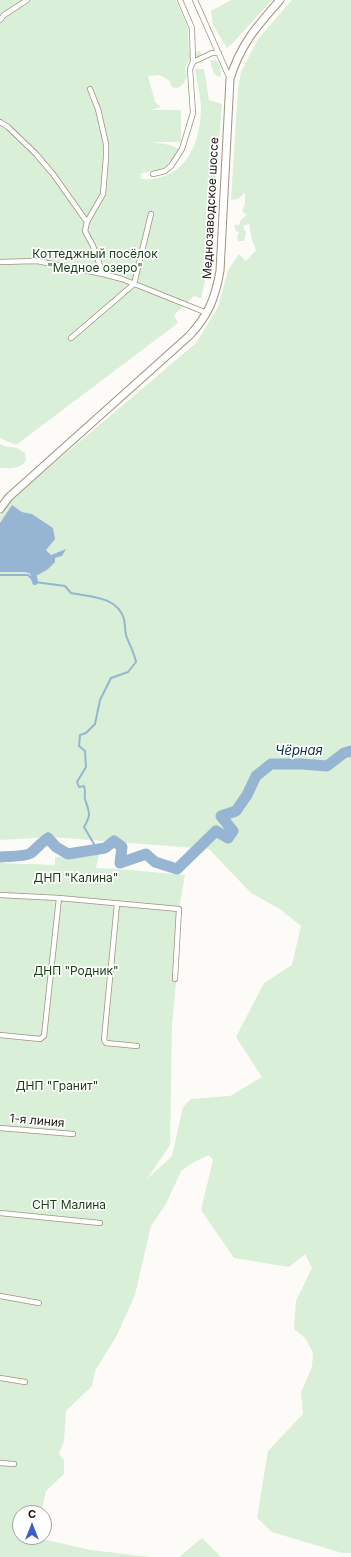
<!DOCTYPE html>
<meta charset="utf-8">
<style>
body{margin:0}
#map{position:relative;width:351px;height:1557px;overflow:hidden;background:#fdfbf7;font-family:Inter,sans-serif}
canvas{display:block}
.north{position:absolute;left:12px;top:1505px;width:40px;height:40px;box-sizing:border-box;background:#fff;border:1px solid #a4a29f;border-radius:50%;rotate:0deg;font-size:11px;font-weight:700;line-height:16px;text-align:center;color:#1b160f}
.north::after{content:'';display:block;margin:auto;width:14px;height:18px;background:#3d5cce;clip-path:polygon(50% 0,100% 100%,50% 72%,0 100%)}
</style>
<div id="map">
<canvas width="351" height="1557"></canvas>
<div class="north">С</div>
</div>
<script>
const ctx = document.querySelector('canvas').getContext('2d');
ctx.lineJoin = 'round';
function fillPath(path, color) { ctx.fillStyle = color; ctx.fill(path, 'evenodd'); }
function strokePath(path, color, width, dash) { ctx.strokeStyle = color; ctx.lineWidth = width; ctx.lineCap = dash ? 'butt' : 'round'; ctx.setLineDash(dash || []); ctx.stroke(path); }
function write(font, color, halo, rows, align = 'center') {
  ctx.font = font + ' Inter,sans-serif'; ctx.lineWidth = 3.5; ctx.setLineDash([]); ctx.textBaseline = 'middle'; ctx.strokeStyle = halo; ctx.fillStyle = color; for (const [text, x, y, turn = 0] of rows) {
    ctx.save(); ctx.translate(x, y); ctx.rotate((+turn || 0) * Math.PI / 180); ctx.textAlign = isNaN(turn) ? turn : align; if (halo) ctx.strokeText(text, 0, 0); ctx.fillText(text, 0, 0); ctx.restore();
  }
}
fillPath(new Path2D(`
 M0 0H176L188 28 189 53 200 51 202 55 188 62 185 68 187 78 182 85 177 88 172 87 169 80 159 75 148 76 155 102 161 107 150 110H181V142H153L170 145 179 149C166 170 165 170 141 173V179C185 182 201 144 201 106 200 94 197 81 195 69H204L209 100 222 104 208 269 201 298 194 296 174 315 178 323 16 445 0 438Z
 M231 0H272L232 44 227 48 213 25 211 11Z
 M292 0H351V1553H342L272 1532 257 1518 268 1451 303 1414 301 1392 312 1367 313 1353 306 1339 294 1329 296 1301 312 1268 305 1254 289 1267 234 1258 201 1210 213 1160 209 1155 192 1163 181 1171 166 1204 151 1226 135 1295 117 1335 95 1371 92 1386 66 1411 64 1441 59 1454 64 1460V1474L46 1491 41 1513H20V1537H33L91 1550 150 1557H0V863L55 865V857L99 854 96 868 119 869 185 875 179 909 176 983 172 1024 170 1145 147 1179 172 1156 183 1107 191 1099 230 1096 262 1077 236 1037 264 983 292 965 301 926 280 909 251 893 209 849 51 837 0 840V572H24L29 573 55 558 62 556 65 550 51 555 46 550 32 514 22 512 13 506 0 523V516L12 499 196 343 218 307 228 270 239 254 246 261 256 250 252 240 249 224 243 226 246 233 244 241H238L237 237 239 232 236 231 234 225H239L241 220 247 215 242 211 245 203V193L238 199 231 200 238 88 241 72 258 39Z
 M210 60H216C220 64 221 69 221 75L219 77 214 74Z
 M0 444 4 446 17 448 25 453 26 461C18 470 10 468 0 468Z
 M202 1538 221 1557H179Z`), '#d9efd7');
fillPath(new Path2D(`
 M12 505 22 512 32 514 53 528 55 539 46 550 51 555 66 549 62 556 55 558V562L48 569 38 575 24 572H0V523Z`), '#96b5d2');
strokePath(new Path2D(`
 M0 575H28L35 582 65 586 71 593C90 597 117 596 124 619 125 624 125 630 126 635 129 644 134 652 136 662L128 672 111 678 100 700 95 724 86 733 80 735 79 746 85 751 86 767 77 782 79 787 84 786C86 791 84 795 85 799 89 813 92 813 84 827L97 849`), '#96b5d2', 2);
strokePath(new Path2D(`
 M32 568 35 582`), '#96b5d2', 6);
strokePath(new Path2D(`
 M0 857C9 856 25 857 31 853 37 848 42 842 48 838L56 847 68 854 105 848 114 841 122 847 120 863 146 854 155 862 177 869 216 831 228 838 233 831 221 816 236 811 247 795 256 776 271 764H302L327 766 344 753 351 751`), '#96b5d2', 11);
const street = new Path2D(`
 M195 0 230 79
 M0 20 4 15 27 0
 M193 62 212 53H219
 M0 122 8 127 36 154 53 174 87 222 85 231 93 246 103 274
 M153 174 165 171 171 166 182 149 193 113 190 69 193 62 192 28 180 0
 M87 222 103 194 106 157V144L98 109 90 89
 M0 262 37 261 103 274 122 279 207 313
 M71 338 134 284 151 214
 M0 895 59 898 179 909 175 979
 M117 904 104 1040 106 1043 137 1046
 M0 1035 40 1039 44 1036 59 898
 M0 1128 73 1134
 M0 1213 100 1223
 M0 1296 39 1303
 M0 1378 25 1382
 M0 1463 14 1464`);
const secondary = new Path2D(`
 M0 509 9 497 189 336C208 316 215 299 220 271L230 79C240 45 257 26 280 0`);
strokePath(street, '#9f937f', 6);
strokePath(secondary, '#9f937f', 9);
strokePath(street, '#fff', 4.5);
strokePath(secondary, '#fff', 7);
write('12px', '#1b160f', '#fff', [
 ["Меднозаводское шоссе",211,208,-87],
 ["1-я линия",37,1121,5]
]);
write('12px', '#173f14', '#fff', [
 ["Коттеджный посёлок",95,254],
 ["\"Медное озеро\"",95,268],
 ["ДНП \"Калина\"",76,878],
 ["ДНП \"Родник\"",76,971],
 ["ДНП \"Гранит\"",57,1086],
 ["СНТ Малина",69,1205]
]);
write('italic 13px', '#0a2f4c', '#fff', [
 ["Чёрная",299,751]
]);
</script>
